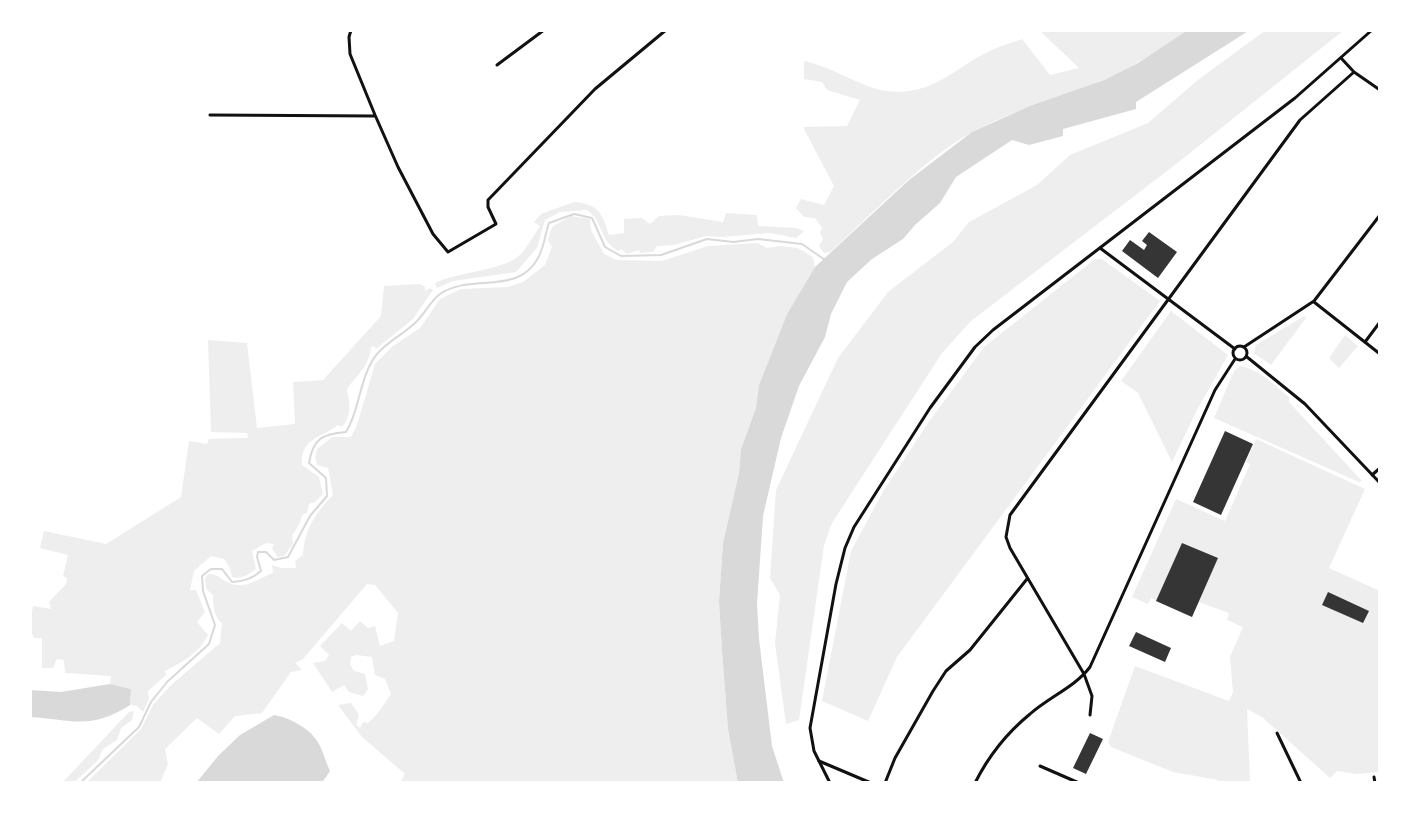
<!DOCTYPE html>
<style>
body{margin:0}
#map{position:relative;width:1410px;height:813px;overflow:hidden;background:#fff;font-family:"Asap Condensed",sans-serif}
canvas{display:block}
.frame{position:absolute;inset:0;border:32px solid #fff;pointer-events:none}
</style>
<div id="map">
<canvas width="1410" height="813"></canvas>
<div class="frame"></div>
</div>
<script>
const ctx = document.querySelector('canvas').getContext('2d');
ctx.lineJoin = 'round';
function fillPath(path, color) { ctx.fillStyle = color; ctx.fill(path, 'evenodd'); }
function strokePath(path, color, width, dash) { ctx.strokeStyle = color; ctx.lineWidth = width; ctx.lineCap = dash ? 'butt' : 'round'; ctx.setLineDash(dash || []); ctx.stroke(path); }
fillPath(new Path2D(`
 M1039 30H1189C1161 48 1135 66 1105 79 1061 97 1016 109 974 131 924 158 873 214 830 252L824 253 819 246 823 239 820 233 822 228 815 218 804 217 796 208 801 199 824 205 834 186 803 127 847 126 860 100 827 90 822 82 804 79V61C833 67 861 87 885 91 934 97 954 67 992 50 1002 45 1012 43 1022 39L1050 75 1079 68Z
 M1266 30H1344L1180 161 971 321 942 353 832 523 824 545 799 720 786 724 775 643 780 595 770 578 776 490 838 358 888 292 953 242 969 222 1037 185 1070 155 1148 123 1199 79Z
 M574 202C599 204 602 213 609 235L624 233V219L642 218 650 224 659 216 679 215 723 222 726 213 757 215 758 226 796 228 804 231 796 238 770 233 722 237 706 236 674 245 657 246 653 252 640 253 639 250 627 254 621 249 618 251C600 241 603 221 587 210L560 212 545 220 537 248 516 272 453 281 437 288 435 283C460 271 504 271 521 254 528 246 534 235 540 226L534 222 541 214Z
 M571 216 590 219 591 230 604 254 617 260 662 261 708 246 758 243 767 248 780 246 798 248 813 257 815 267 787 314 759 385 756 408 741 449 739 473 723 543 719 602 722 651 728 729 738 783H400L405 774 362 737 338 705 351 703 359 715 356 725 360 728 363 722 368 723 378 713 391 694 385 679 375 675 372 657 356 655 351 657 350 664 354 671 365 674 368 689 363 696 349 692 344 685 332 692 313 663 325 661 329 655 320 646 342 623 351 631 360 621 368 628 375 626 380 646 394 641 398 613 375 585 367 584 303 659 295 663 302 670 291 672 262 713 235 716 219 734 197 718 165 749 168 764 160 783H86L141 729 153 705 170 686 220 643 222 623C214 618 213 604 213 595L206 589 205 578 209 574C218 574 219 578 227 582 244 591 257 579 273 573L272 565 282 568H296L295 561 303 555C304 530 316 512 333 495L328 468 317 465 315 458 317 449 332 437H351L357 425 375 364 393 346 420 328 440 299 461 289 508 287 523 282 545 265 552 247 548 240 552 227Z
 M1095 259H1102L1160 301 897 657 868 721 822 701 851 551 884 490 928 423 984 347Z
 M420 284 425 287V291L430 288 433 290 413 319 376 349 374 346 371 347C370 365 357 375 347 389 350 404 352 415 342 427L338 425C324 437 300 437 302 465L319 477 323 494 315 502 309 504 307 513 302 515 300 523 292 536 293 544 284 556 278 557 272 549 274 544 266 543 252 551 256 569C250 574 240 580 232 577L230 568 224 559 211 556 194 571 190 590H196L205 612 197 622 208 635C199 653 183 662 165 671L166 675 148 691 149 699 143 712 137 706 130 705 131 689 110 684 111 676 65 673 64 660 57 659 53 668H42V638H34C28 626 31 618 33 606L51 609 49 602 66 584 67 578 63 576 68 555 40 548 44 531 106 544 181 497 189 441 207 444 209 439 248 438 247 433 211 432 208 340 247 343 257 428 295 424 293 382 323 380 381 316 384 286Z
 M1171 311 1228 355 1197 410 1172 462 1138 393 1121 381Z
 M1304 316 1306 318 1271 365 1254 353 1256 345Z
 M1345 335 1358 346 1339 368 1329 358Z
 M1240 366C1258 368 1275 386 1289 397V402L1362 481 1359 482 1214 418 1234 371Z
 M1256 439 1365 489 1329 568 1380 591V776L1377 772 1356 774 1337 771 1330 778 1262 717 1247 709 1250 783H1218V780L1173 772 1111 747 1108 742 1135 666 1229 701 1233 692 1230 657 1243 627 1227 620 1229 613 1199 602 1192 617 1151 598 1148 604 1132 597 1176 499 1225 521 1250 464 1246 462Z
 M134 711 132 720 121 728 117 740 103 749 98 760 74 783H62L129 712Z`), '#eee');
fillPath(new Path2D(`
 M1188 30H1250L1136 102V109L1063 129V136L1029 145 1012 140 956 177 940 203 915 225 903 239 872 259 847 282 831 314 825 337 799 386 781 438 763 516 757 604 759 639 772 746 784 783H738L728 729 722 651 719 602 723 543 739 473 741 449 756 408 759 385 787 314 815 267 909 180 972 132 1030 106 1104 80 1138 63Z
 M110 684 131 689 130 705C91 730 73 720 30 717V690L61 692Z
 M274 715C291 718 313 730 320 746 324 754 326 763 330 771L322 783H196L219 755 240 735Z`), '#d9d9d9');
strokePath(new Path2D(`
 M80 783 139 727 151 702 167 682 209 644 215 625 203 591 202 576 211 569H222L232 582C244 581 252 579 261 571L257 557 258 552H266L274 560 288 557 310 516 327 496 326 478 309 463C313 438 323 434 346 432 359 412 359 384 371 363 380 345 402 336 416 322 425 314 430 301 440 294 470 273 518 296 538 258 544 248 545 234 549 223L574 214 592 218 605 247 621 256 661 255 707 239 733 242 758 239 802 244 825 260`), '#d9d9d9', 2);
fillPath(new Path2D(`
 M1149 232 1177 252 1158 278 1122 251 1130 240 1144 250 1147 245 1142 241Z
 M1225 431 1253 444 1221 515 1193 502Z
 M1182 543 1218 558 1192 617 1156 601Z
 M1328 592 1369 611 1363 623 1322 605Z
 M1136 632 1171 648 1165 662 1129 646Z
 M1090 733 1103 739 1086 774 1073 768Z`), '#353535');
strokePath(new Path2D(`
 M351 30 349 37 350 54 375 115 398 167 433 234 448 252 496 224 488 207V200L595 89 666 30
 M1341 58 1354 72 1380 90
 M497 65 544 30
 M210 115 374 116
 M1100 248 1235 349
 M1314 302 1380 354
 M1365 342 1380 322
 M1233 353a7 7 0 1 1 14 0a7 7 0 1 1-14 0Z
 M1244 347 1314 301 1380 215
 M1247 357 1305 404 1380 483
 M1372 475 1380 468
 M1090 715 1092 696 1084 674 1010 548 1006 537 1010 515 1300 120 1354 72
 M1277 733 1301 783
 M819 761 871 783
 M1040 766 1079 783
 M1374 777 1375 783
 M885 783 895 758 933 691 946 671 970 650 1027 579
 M975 783C988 757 1008 732 1030 714 1049 697 1075 687 1090 667L1215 390 1235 359`), '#111', 3);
strokePath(new Path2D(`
 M830 783 814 751 810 728 836 584 845 548 854 527 930 408 975 347 993 330 1295 98 1372 30`), '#111', 3);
</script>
